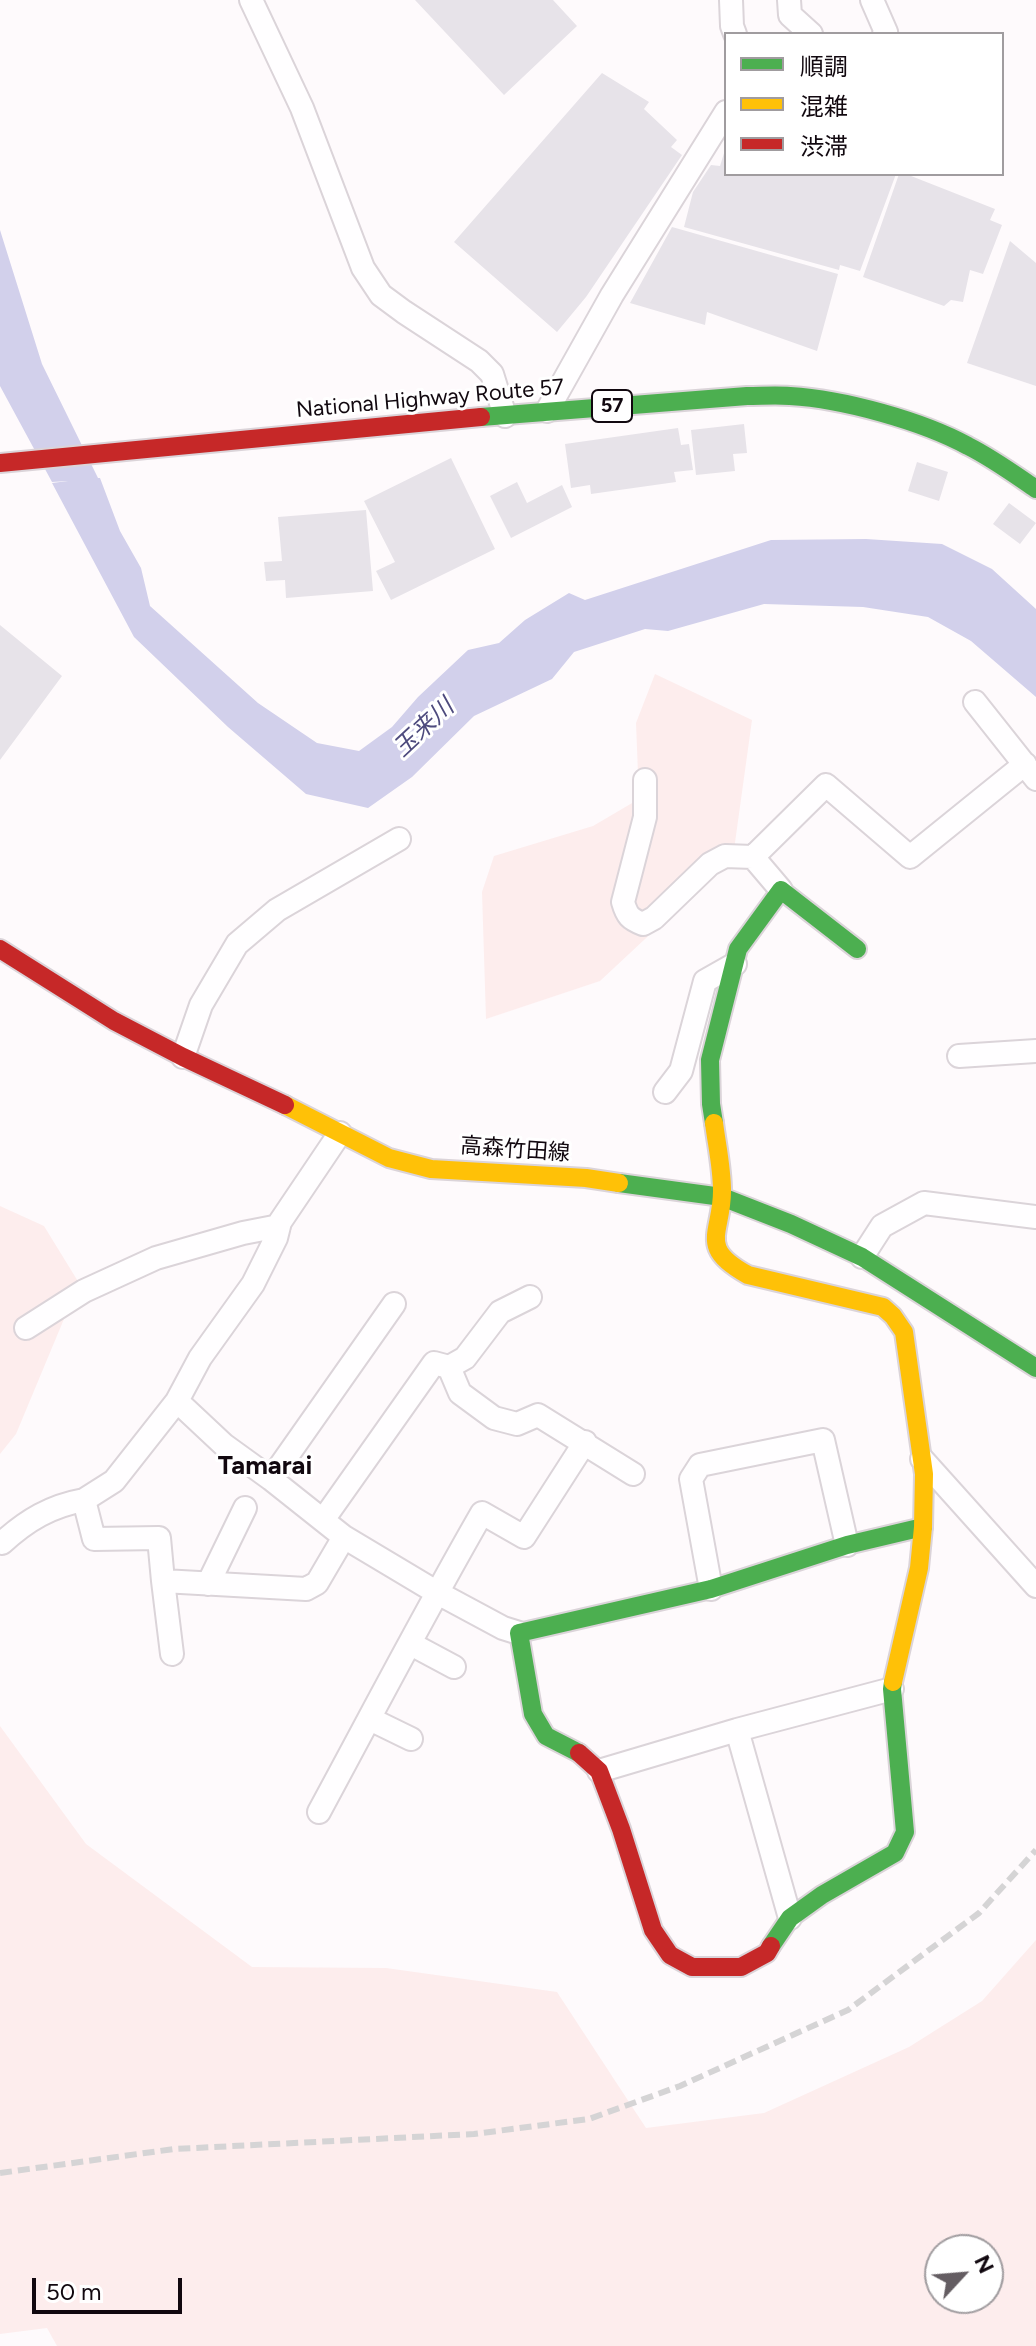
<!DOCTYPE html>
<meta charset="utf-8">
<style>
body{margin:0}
#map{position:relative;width:1036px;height:2346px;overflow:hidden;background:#fefafc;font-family:Figtree,"Noto Sans JP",sans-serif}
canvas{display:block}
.legend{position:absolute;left:724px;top:32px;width:280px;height:144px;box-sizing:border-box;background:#fff;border:2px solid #a09c9f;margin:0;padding:10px 14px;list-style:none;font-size:24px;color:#11080f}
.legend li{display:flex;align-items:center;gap:16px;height:40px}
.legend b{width:40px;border:2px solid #a09c9f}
.north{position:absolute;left:924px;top:2234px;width:80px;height:80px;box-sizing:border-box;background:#fff;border:2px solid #a09c9f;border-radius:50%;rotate:64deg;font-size:22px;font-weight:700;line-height:32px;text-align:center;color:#11080f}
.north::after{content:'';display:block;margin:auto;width:28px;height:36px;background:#645d62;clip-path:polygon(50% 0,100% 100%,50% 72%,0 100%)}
.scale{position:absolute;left:32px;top:2278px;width:150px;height:36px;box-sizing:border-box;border:4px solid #11080f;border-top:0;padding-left:10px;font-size:24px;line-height:28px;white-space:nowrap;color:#11080f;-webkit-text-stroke:6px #fff;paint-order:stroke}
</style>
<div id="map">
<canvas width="1036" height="2346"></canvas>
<ul class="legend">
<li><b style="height:10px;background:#4caf50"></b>順調</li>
<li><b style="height:10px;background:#ffc107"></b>混雑</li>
<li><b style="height:10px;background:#c62828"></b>渋滞</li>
</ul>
<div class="north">N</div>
<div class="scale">50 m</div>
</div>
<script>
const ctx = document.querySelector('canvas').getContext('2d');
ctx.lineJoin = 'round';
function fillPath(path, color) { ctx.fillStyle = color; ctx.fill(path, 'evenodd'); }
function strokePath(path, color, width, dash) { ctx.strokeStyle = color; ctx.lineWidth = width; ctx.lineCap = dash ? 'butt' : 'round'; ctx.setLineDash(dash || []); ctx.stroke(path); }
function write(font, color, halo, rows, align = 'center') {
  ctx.font = font + ' Figtree,"Noto Sans JP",sans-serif'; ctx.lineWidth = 6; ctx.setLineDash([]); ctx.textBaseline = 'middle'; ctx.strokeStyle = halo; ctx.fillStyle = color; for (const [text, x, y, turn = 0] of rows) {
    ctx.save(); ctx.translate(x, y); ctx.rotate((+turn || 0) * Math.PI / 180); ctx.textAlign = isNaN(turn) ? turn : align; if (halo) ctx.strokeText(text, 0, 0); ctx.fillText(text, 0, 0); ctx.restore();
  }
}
fillPath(new Path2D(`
 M655 674 752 720 733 857 600 981 486 1019 482 892 494 856 593 826 639 799 636 723Z
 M0 1206 44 1226 79 1283 16 1434 0 1454Z
 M0 1726 86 1844 252 1967 386 1968 557 1992 646 2128 764 2113 909 2047 982 2001 1036 1940V2346H57L47 2328 0 2334ZM988 2250V2298H940V2250Z`), '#fdeded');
fillPath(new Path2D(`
 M0 230 42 364 98 478H100L120 531 141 568 150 606 258 703 317 743 359 751 392 727 418 697 468 650 499 643 525 620 569 593 585 600 771 540 866 539 942 544 992 569 1036 609V697L971 641 928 617 863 607 764 604 668 631 645 629 574 652 552 679 474 716 412 777 368 808 306 794 228 727 134 637 52 483 68 481 52 482 0 386Z`), '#d2d0eb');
fillPath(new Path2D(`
 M415 0H553L577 26 504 95Z
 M602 73 649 102 644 109 677 140 671 147 682 155 586 297 557 332 454 242Z
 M725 150 726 174H896L860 271 840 265 839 270 684 227 693 192 711 165 720 166Z
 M899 174H906L995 209 990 220 1002 225 983 274 970 270 963 302 951 300 944 306 863 277Z
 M672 227 838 274 817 351 707 312 705 325 630 303Z
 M1010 241 1036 263V386L967 363Z
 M744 424 747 453 733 454 735 471 696 475 691 430Z
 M678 428 681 445 689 444 693 470 674 472 676 482 591 494 590 485 571 488 565 444Z
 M451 458 495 549 391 600 376 571 395 562 364 501Z
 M917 462 948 472 939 501 908 491Z
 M517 482 527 503 562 485 572 507 511 538 490 496Z
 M1009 503 1036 523 1020 544 993 524Z
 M366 510 373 591 286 598 285 580 266 581 264 562 282 561 278 517Z
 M0 625 62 676 0 760Z`), '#e7e3e9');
const street = new Path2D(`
 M251 0 302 108 363 268 381 295 404 312 479 361 492 374 505 416
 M731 0 732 26 735 34
 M789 0 790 15 811 34
 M872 0 886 32 884 34
 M547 411 612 295 726 112
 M975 702 1036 779
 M645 780V817L623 902C627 916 630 919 643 924L654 918 710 864 725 856 753 857
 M781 890 753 857 826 785 910 857 1025 764
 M959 1056 1036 1051
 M183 1057 201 1005 237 944 277 910 399 839
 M665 1092 681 1071 705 981 735 964
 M340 1133 280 1222 276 1238 253 1284 200 1358 177 1401 114 1481 84 1500 94 1539 159 1538 163 1581 306 1589 317 1583 344 1537
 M862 1257 882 1226 924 1203 1036 1217
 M26 1328 84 1291 156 1258 243 1233 279 1226
 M449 1367 460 1393 494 1418 517 1424 538 1415 633 1474
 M177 1401 224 1445 271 1479 344 1537 436 1592 503 1628 519 1633
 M922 1459 1036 1586
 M271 1479 394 1304
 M323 1520 434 1363 449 1367 465 1358 500 1312 530 1297
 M2 1543C27 1520 51 1506 84 1500
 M163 1581 172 1654
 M208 1584 245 1508
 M711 1589 691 1479 700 1465 823 1440 847 1545
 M411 1644 454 1667
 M370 1719 411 1739
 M737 1730 790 1918
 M599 1771 737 1730 892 1689
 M319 1812C373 1712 425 1612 482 1513L524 1537 585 1442`);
const fast = new Path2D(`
 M481 417 747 396C761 396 776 395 790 396 843 399 922 421 968 446 992 458 1014 474 1036 489
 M714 1123 711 1104 710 1060 738 949 781 890 857 949
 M619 1183 722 1197 791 1224 862 1257 1036 1368
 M579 1753 546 1736 533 1714 519 1633 711 1589 847 1545 923 1527
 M771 1946 790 1918 822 1895 895 1853 905 1832 892 1689 893 1682`);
const slow = new Path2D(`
 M285 1105 389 1158 431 1169 586 1178 619 1183
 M714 1123C717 1146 722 1168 722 1191 722 1234 697 1247 748 1275L883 1307 893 1316 904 1332 924 1474 923 1527 919 1568 893 1682`);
const jam = new Path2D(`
 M0 463 481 417
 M0 949 114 1021 183 1057 285 1105
 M579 1753 599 1771 621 1829 653 1930 670 1955 692 1967H741L767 1953 771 1946`);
strokePath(street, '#dbd4d9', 26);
strokePath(fast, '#dbd4d9', 22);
strokePath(slow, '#dbd4d9', 22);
strokePath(jam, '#dbd4d9', 22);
strokePath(street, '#fffeff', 22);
strokePath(fast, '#4caf50', 18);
strokePath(slow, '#ffc107', 18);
strokePath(jam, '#c62828', 18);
strokePath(new Path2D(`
 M0 2173 174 2149 474 2134 589 2119 680 2086 848 2010 979 1913 1036 1850`), '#d5d4d5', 6, [12, 6]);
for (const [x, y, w] of [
 [612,406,40]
]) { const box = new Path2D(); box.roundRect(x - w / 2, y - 16, w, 32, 6); ctx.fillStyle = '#fff'; ctx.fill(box); strokePath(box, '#11080f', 2); }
write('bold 20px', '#11080f', null, [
 ["57",612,406]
]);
write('22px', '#11080f', '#fff', [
 ["National Highway Route 57",430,399,-5],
 ["高森竹田線",515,1150,4]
]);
write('italic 24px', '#4d4a7d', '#fff', [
 ["玉来川",424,728,-43]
]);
write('bold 26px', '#11080f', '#fff', [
 ["Tamarai",265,1466]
]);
</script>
